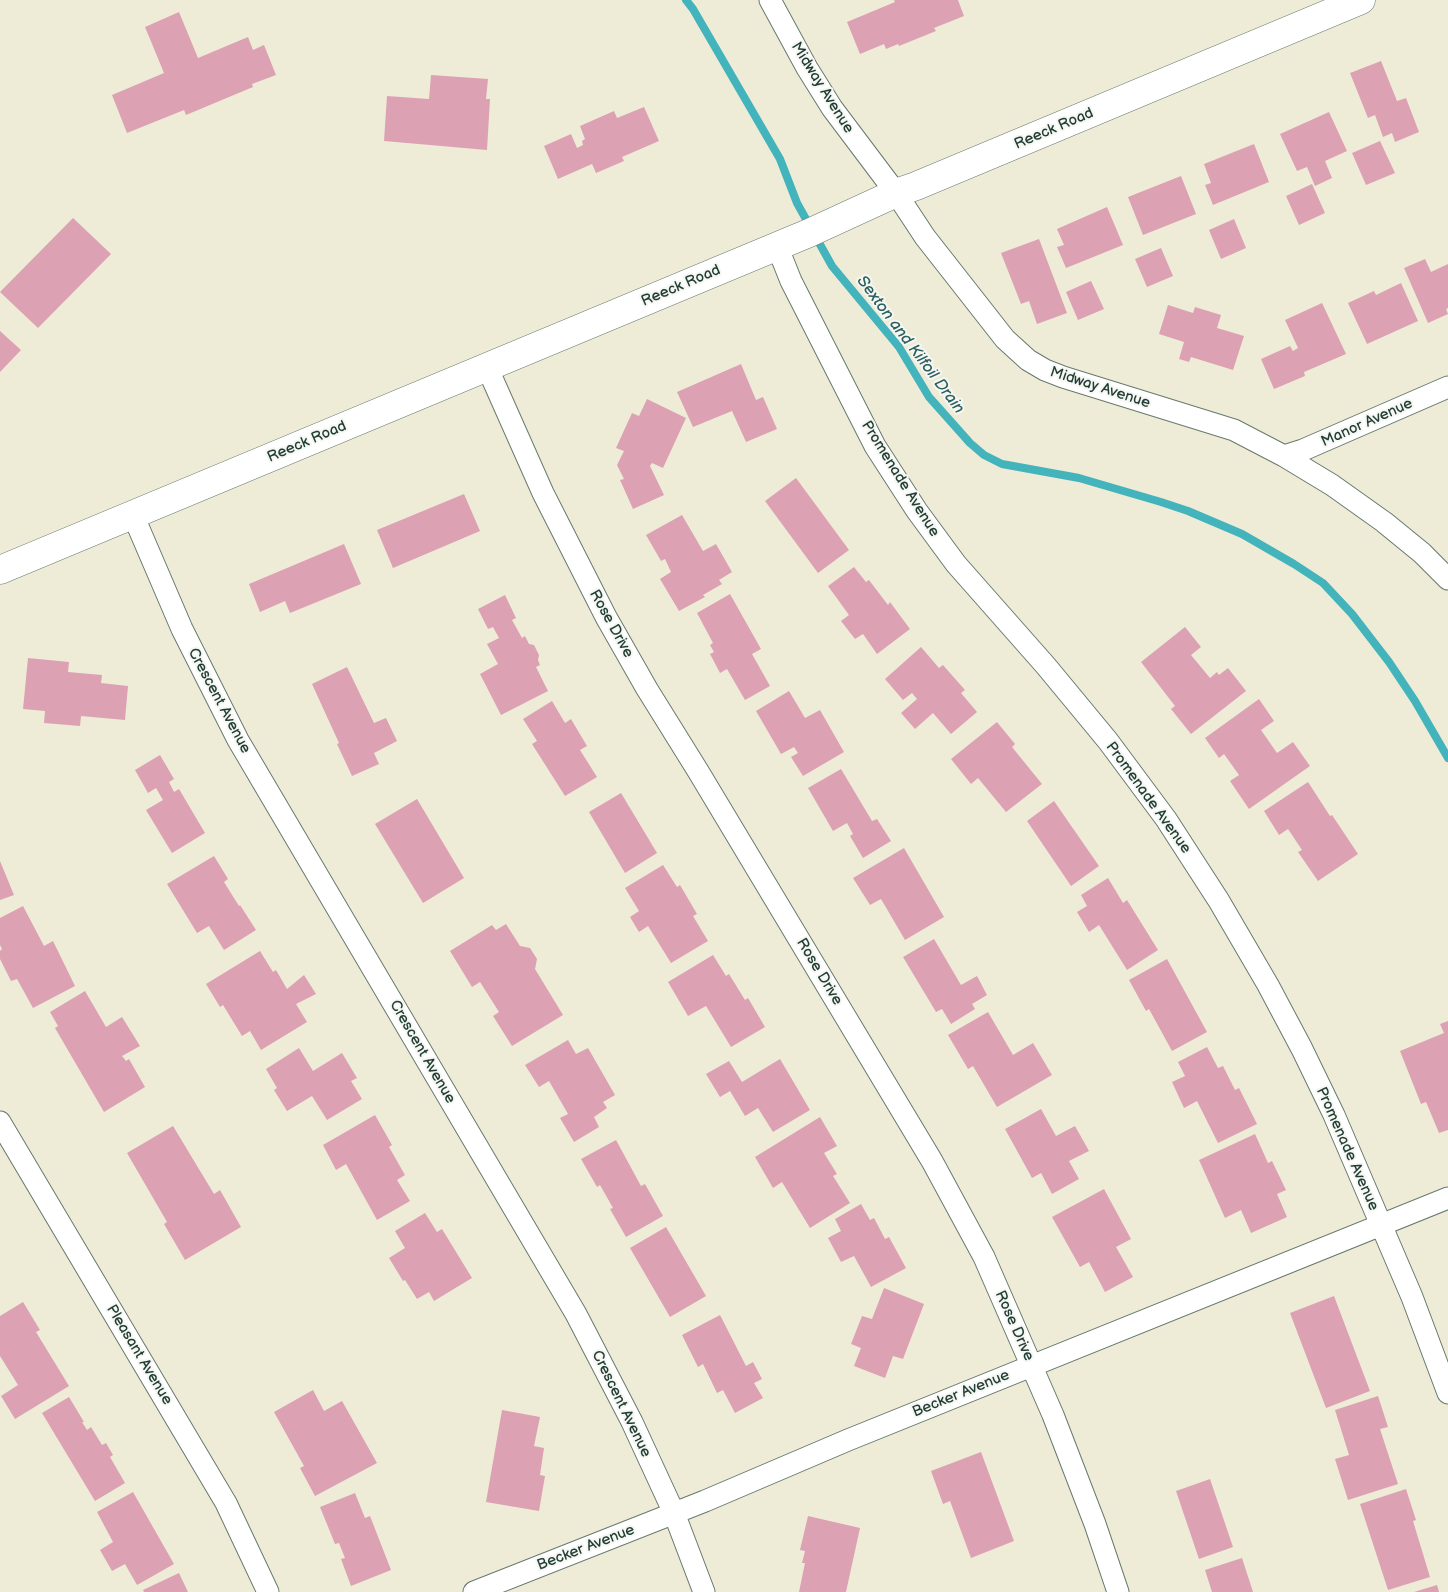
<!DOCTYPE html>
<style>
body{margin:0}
canvas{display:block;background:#eeebd7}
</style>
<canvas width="1448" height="1592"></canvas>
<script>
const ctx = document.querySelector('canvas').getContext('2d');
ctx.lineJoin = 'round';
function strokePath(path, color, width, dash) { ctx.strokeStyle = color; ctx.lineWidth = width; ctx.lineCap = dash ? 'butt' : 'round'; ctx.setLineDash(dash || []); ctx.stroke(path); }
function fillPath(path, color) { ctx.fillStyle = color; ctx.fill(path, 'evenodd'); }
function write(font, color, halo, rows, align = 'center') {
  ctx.font = font + ' "Balsamiq Sans",sans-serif'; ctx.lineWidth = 4; ctx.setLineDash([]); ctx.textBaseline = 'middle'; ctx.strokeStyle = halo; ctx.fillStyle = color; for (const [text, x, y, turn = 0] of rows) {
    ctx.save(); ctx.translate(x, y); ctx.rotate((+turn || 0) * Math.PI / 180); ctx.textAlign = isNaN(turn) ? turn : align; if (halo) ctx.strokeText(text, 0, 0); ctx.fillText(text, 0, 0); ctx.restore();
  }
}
strokePath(new Path2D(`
 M686 0 693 9 780 159 797 203 832 266 899 347 929 397 970 443 984 455 1002 464 1079 478 1161 502 1188 511 1242 534 1294 564 1323 583 1352 614 1389 662 1415 701 1448 758`), '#43b3bc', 8);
fillPath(new Path2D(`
 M894 0H958L964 16 934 28 936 31 899 46 898 44 886 49 884 44 860 54 847 22 895 2Z
 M179 12 198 58 248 37 253 50 264 45 276 75 252 84 253 87 186 115 184 110 127 133 112 95 164 73 145 27Z
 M1381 61 1397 101 1406 98 1419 132 1395 142 1392 133 1383 137 1375 115 1368 118 1350 73Z
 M431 75 488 79 486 99H490L487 150 384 141 387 96 429 99Z
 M644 107 659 141 622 157 624 161 596 173 592 164 558 179 544 146 571 134 577 148 583 145 582 141 585 139 580 126 614 111 617 118Z
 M1329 112 1347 151 1325 161 1332 178 1315 186 1307 167 1297 171 1280 134Z
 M1380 141 1395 173 1366 185 1352 153Z
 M1254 144 1269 182 1213 205 1205 185 1211 183 1204 164Z
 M1181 176 1196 214 1143 235 1128 197Z
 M1312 184 1325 213 1299 225 1286 196Z
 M1107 207 1123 245 1066 268 1057 247 1064 245 1057 229Z
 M73 218 111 254 38 328 0 292Z
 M1234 219 1246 248 1221 259 1209 230Z
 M1039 239 1067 313 1037 324 1029 301 1021 304 1001 253Z
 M1161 248 1173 276 1147 287 1135 259Z
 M1425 259 1431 272 1448 264V308L1446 309 1448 314 1428 323 1404 268Z
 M1091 281 1104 309 1078 320 1066 292Z
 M1401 283 1418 321 1367 344 1348 303 1374 291 1376 295Z
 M1322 303 1346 354 1304 372 1305 376 1274 389 1261 359 1290 346 1293 351 1298 348 1285 320Z
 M1168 305 1193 313 1195 307 1221 315 1217 328 1244 336 1233 370 1191 357 1189 362 1179 359 1184 342 1159 334Z
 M0 331 21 350 0 372Z
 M741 364 756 400 763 397 777 429 746 442 732 411 693 427 677 392Z
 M647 399 686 418 663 468 652 463 650 466 664 495 633 509 620 480 624 479 617 465 624 451 616 448 632 413 639 416Z
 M796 478 849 550 818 573 765 501Z
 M464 494 480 531 393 568 377 530Z
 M682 515 703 551 716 544 732 572 719 580 722 584 703 595 705 597 679 611 660 579 671 572 665 559 661 561 646 535Z
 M344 544 361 584 290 613 285 601 260 612 249 584Z
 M854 567 866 582 869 580 888 605 890 602 910 629 877 654 863 634 855 639 841 621 849 615 828 586Z
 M730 594 761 649 752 654 770 686 745 700 727 669 720 673 710 654 714 652 710 645 713 643 697 613Z
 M505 595 516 618 512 620 522 638 525 636 529 644 534 645 539 655 538 660 540 665 536 667 548 691 501 715 480 674 498 664 487 644 499 638 493 627 488 629 478 609Z
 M1185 627 1201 647 1191 655 1210 678 1217 672 1219 675 1228 668 1246 691 1191 734 1171 709 1175 706 1141 662Z
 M921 647 939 668 943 665 965 690 961 693 977 712 951 734 933 713 915 729 901 713 917 699 912 693 903 700 885 679Z
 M28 658 69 662 68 672 102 675 101 683 128 686 125 720 81 716 80 726 44 723 45 711 23 709Z
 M347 667 374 723 386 718 397 741 374 753 379 764 352 776 337 744 339 743 312 684Z
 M789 691 805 718 820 710 844 752 803 776 791 757 798 753 794 747 781 754 756 711Z
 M1259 699 1274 721 1261 730 1277 753 1293 742 1310 766 1249 809 1230 781 1239 775 1224 754 1219 758 1205 738Z
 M552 701 565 723 571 719 587 746 580 750 597 777 565 796 532 744 537 741 523 719Z
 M997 722 1015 744 1012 747 1042 784 1006 812 978 778 971 784 951 759Z
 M160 755 174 779 169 782 174 792 179 789 205 833 172 853 146 810 163 800 156 788 148 793 135 770Z
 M841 769 872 821 877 819 891 841 863 858 850 836 853 834 847 823 833 831 808 788Z
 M1308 782 1330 816 1332 815 1358 854 1318 881 1298 852 1302 850 1288 829 1279 835 1264 811Z
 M621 793 657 853 625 873 589 812Z
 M417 799 464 878 423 903 375 824Z
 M1054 801 1099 866 1071 886 1027 821Z
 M904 848 944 917 905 940 881 899 870 905 853 878Z
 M214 856 228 879 224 882 239 906 240 905 256 930 224 950 209 926 197 933 167 884Z
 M0 861 14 895 0 900Z
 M663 865 677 887 680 885 697 914 693 916 708 941 671 963 648 926 639 932 630 917 639 911 625 888Z
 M1108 878 1123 903 1127 900 1158 950 1127 970 1099 925 1089 932 1077 912 1087 906 1081 895Z
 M23 906 44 946 53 941 75 986 33 1008 17 979 11 981 0 959V951L2 949 0 945V918Z
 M506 924 520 946 530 948 537 959 535 969 563 1015 512 1046 493 1016 499 1012 480 982 472 987 450 951 492 925 496 930Z
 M934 939 961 985 977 976 987 995 972 1004 975 1009 951 1024 942 1009 936 1012 903 957Z
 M260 951 273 972 276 970 287 989 304 975 316 994 296 1004 307 1022 261 1050 250 1031 242 1036 223 1005 220 1007 206 984Z
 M713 955 726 976 729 974 745 1000 748 998 765 1027 731 1047 706 1006 688 1016 668 982Z
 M1167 959 1207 1032 1172 1051 1149 1009 1146 1011 1129 980Z
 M85 991 106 1027 122 1017 140 1046 122 1056 126 1061 129 1059 145 1087 104 1112 55 1028 58 1026 50 1012Z
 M988 1012 1013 1055 1033 1043 1052 1075 997 1107 973 1066 968 1069 948 1035Z
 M1448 1021V1130L1439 1133 1426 1102 1421 1104 1400 1051 1444 1033 1440 1024Z
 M568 1040 576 1054 588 1048 615 1095 603 1102 607 1108 594 1117 599 1127 574 1142 560 1118 568 1114 549 1081 539 1087 525 1065Z
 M1207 1047 1218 1068 1223 1066 1235 1090 1239 1088 1257 1124 1218 1143 1197 1101 1184 1108 1172 1082 1185 1076 1178 1062Z
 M299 1048 313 1071 342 1053 357 1078 351 1081 362 1099 327 1120 312 1096 287 1111 274 1090 277 1088 266 1069Z
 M780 1059 810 1110 773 1132 758 1108 745 1116 730 1091 720 1097 706 1074 729 1061 742 1082Z
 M1041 1109 1056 1136 1075 1126 1089 1151 1069 1161 1079 1179 1052 1194 1041 1173 1032 1178 1005 1129Z
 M375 1115 392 1145 389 1147 405 1175 397 1180 410 1201 377 1220 346 1164 336 1170 323 1145Z
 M820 1117 837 1146 824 1153 837 1174 833 1176 850 1203 810 1228 782 1182 773 1188 755 1157Z
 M173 1126 214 1194 220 1190 241 1227 185 1260 164 1224 167 1222 127 1153Z
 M1255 1134 1268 1163 1272 1161 1286 1190 1277 1194 1287 1217 1251 1233 1241 1210 1225 1218 1199 1160Z
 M616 1140 641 1186 645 1184 663 1216 626 1237 610 1209 613 1208 600 1185 597 1187 581 1159Z
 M1104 1189 1131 1239 1116 1247 1133 1277 1105 1292 1089 1262 1080 1267 1052 1217Z
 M861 1204 870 1220 874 1218 885 1239 889 1237 906 1268 871 1287 854 1256 841 1262 828 1238 841 1231 835 1219Z
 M425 1213 437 1232 442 1229 472 1278 434 1301 429 1292 417 1299 405 1280 403 1281 389 1258 405 1248 395 1231Z
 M666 1227 706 1296 670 1317 630 1248Z
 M884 1288 924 1304 903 1359 893 1356 885 1378 854 1366 861 1348 851 1344 862 1316 872 1319Z
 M1334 1296 1370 1391 1326 1408 1290 1313Z
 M23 1302 40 1330 36 1332 69 1386 15 1419 1 1396 18 1385 0 1356V1316Z
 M720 1315 746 1366 753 1362 762 1379 754 1383 763 1398 735 1413 723 1390 717 1393 703 1364 698 1367 682 1335Z
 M313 1390 324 1411 342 1401 377 1463 315 1496 300 1468 304 1466 274 1412Z
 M1378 1396 1388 1427 1380 1429 1398 1484 1348 1500 1335 1459 1349 1455 1335 1410Z
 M69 1397 84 1422H82L87 1430 91 1427 102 1445 106 1443 113 1455 110 1457 125 1483 95 1501 42 1413Z
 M502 1410 540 1417 534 1446 544 1448 540 1475 545 1476 539 1511 486 1502Z
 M981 1452 1014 1541 971 1558 950 1501 943 1504 931 1471Z
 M1210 1479 1233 1547 1199 1559 1176 1491Z
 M1406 1489 1416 1520 1413 1521 1430 1577 1388 1590 1360 1504Z
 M133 1492 174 1564 137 1585 125 1564 112 1571 100 1550 113 1542 97 1512Z
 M355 1493 365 1518 370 1516 391 1570 351 1586 341 1559 345 1558 339 1543 335 1544 320 1507Z
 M808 1516 860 1528 846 1592H799L805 1563H802L805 1551 800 1550Z
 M1242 1558 1253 1592H1212L1205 1570Z
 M179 1573 188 1592H144L143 1590Z
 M1437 1585 1439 1592H1414Z`), '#dca2b4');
const minor = new Path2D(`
 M770 0 807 68 832 108 896 193 925 237 1005 339 1028 360 1045 370 1063 377 1234 430 1284 456 1332 485 1384 522 1422 553 1448 579
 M777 246 791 281 875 446 917 511 956 564 1046 666 1108 741 1166 819 1219 901 1268 985 1302 1049 1334 1115 1412 1297 1448 1393
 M487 367 543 493 606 617 647 689 698 771 932 1161 984 1257 1053 1415 1095 1524 1118 1592
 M1284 456 1303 450 1448 387
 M133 515 182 629 238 740 576 1314 632 1422 674 1513 704 1592
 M0 1122 226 1503 268 1592
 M474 1592 705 1501 848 1440 1448 1198`);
const tertiary = new Path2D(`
 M0 570 809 233 896 193 916 186 1361 0`);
strokePath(minor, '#677a6d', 23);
strokePath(tertiary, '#677a6d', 29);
strokePath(minor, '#fff', 21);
strokePath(tertiary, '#fff', 28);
write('15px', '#1f3d34', '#f6f6f2', [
 ["Midway Avenue",822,88,58],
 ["Reeck Road",1054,129,-23],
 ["Reeck Road",681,286,-23],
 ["Midway Avenue",1100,388,18],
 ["Manor Avenue",1367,423,-24],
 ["Reeck Road",307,442,-23],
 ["Promenade Avenue",900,479,58],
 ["Rose Drive",611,624,61],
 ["Crescent Avenue",219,701,62],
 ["Promenade Avenue",1148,798,54],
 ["Rose Drive",819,972,59],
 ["Crescent Avenue",422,1052,60],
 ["Promenade Avenue",1347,1149,66],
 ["Rose Drive",1014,1326,66],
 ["Pleasant Avenue",139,1355,59],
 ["Becker Avenue",961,1394,-22],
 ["Crescent Avenue",621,1404,64],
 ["Becker Avenue",586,1548,-21]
]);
write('italic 16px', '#2a605d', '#f6f6f2', [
 ["Sexton and Kilfoil Drain",910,345,53]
]);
</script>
